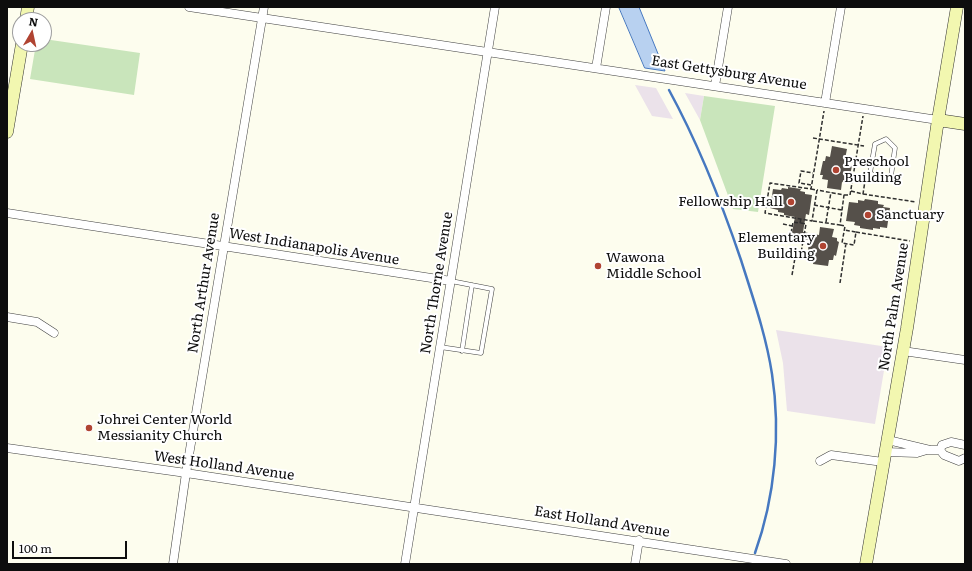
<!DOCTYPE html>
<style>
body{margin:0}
#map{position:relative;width:972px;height:571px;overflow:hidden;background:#fdfdee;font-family:Literata,serif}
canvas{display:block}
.frame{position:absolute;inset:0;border:8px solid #0d0d0d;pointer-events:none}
.north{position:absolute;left:12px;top:12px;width:40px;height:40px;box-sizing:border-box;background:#fff;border:1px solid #9e9e9e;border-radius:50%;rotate:9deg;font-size:11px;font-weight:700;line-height:16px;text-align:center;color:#0d0d0d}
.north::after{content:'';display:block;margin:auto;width:14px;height:18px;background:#b04432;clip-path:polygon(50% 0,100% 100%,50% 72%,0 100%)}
.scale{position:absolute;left:12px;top:541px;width:115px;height:18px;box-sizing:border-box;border:2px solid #0d0d0d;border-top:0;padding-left:5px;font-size:12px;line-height:14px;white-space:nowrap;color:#0d0d0d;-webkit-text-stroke:3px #fff;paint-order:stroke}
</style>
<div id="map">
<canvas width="972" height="571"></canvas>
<div class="frame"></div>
<div class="north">N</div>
<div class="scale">100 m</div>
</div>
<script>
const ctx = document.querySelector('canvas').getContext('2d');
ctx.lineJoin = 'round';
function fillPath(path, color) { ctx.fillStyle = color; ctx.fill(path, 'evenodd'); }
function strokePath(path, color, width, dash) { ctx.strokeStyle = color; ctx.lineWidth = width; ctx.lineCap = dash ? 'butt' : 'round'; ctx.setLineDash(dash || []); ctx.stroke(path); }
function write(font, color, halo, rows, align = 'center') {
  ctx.font = font + ' Literata,serif'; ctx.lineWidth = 4; ctx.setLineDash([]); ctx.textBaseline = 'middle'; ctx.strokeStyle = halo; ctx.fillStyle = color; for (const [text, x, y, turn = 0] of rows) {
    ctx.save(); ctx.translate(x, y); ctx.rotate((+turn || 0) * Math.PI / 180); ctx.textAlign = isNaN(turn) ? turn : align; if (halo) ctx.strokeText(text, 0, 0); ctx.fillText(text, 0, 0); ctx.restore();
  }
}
fillPath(new Path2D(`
 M635 85 656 88 673 119 652 116Z
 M685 93 704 96 700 120Z
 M776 330 888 347 875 424 787 411 783 363Z`), '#ebe2ea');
fillPath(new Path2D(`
 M44 39 140 53 134 95 30 79 36 44H44Z
 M704 96 775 106 758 212 733 209 700 120Z`), '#c9e5bb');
const water = new Path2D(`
 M619 7H639L665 71 645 68Z`);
fillPath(water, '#b8d1f0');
strokePath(water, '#4678c0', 1);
strokePath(new Path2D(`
 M669 90C699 145 721 201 741 260 753 298 766 335 772 374 781 433 775 497 755 553`), '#4678c0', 2.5);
fillPath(new Path2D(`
 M832 146 847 149 845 159 850 160 849 165 852 166 849 180 847 179 846 183 842 182 841 190 827 188 828 180 822 179 823 175H820L823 161H825L826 156 830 157Z
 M788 187 801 189 800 191 805 192V194L812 195 809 215 806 214 803 232 819 235 820 227 834 229 832 237 837 238V241L839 242 836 256 834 255 833 260H829L828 266 813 264 814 257 809 256 810 251H808L809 240 791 237 795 217 784 215V213L778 212V210L770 208 773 189 781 190 782 188 788 189Z
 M865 199 878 201V204L884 205 883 207 890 208 887 228 880 227V229L873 228V230L860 228V226L854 225 855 222 846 221 849 202 858 203V200L864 201Z`), '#55504a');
const lane = new Path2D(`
 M886 139 895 148 891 176 880 179 870 173 875 144Z
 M440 347 481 353 492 289 451 281
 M462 351 472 285`);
const street = new Path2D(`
 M189 7 938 120
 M596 68 606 7
 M715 86 728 7
 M825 103 841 7
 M7 213 451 281
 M7 317 37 322 54 333
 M903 351 965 360
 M888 440 930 450H940L944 455 959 461 965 458
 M7 448 186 473 786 564
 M940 450 942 445 951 442 965 445
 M885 452 917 453 927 450
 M820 461 831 455 883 462
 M173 564 186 473 264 7
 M405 564 495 7
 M635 564 639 540`);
const secondary = new Path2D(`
 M26 20 28 7
 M938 120 965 124
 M7 132 22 44
 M866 564 907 328 938 120 957 7`);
strokePath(lane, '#404040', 5);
strokePath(street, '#404040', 9);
strokePath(secondary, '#2f2f2f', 13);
strokePath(new Path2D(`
 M813 138 864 146
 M811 185 799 183 801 171 813 173
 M811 189 817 190 812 221 765 213 770 183 811 189 824 111
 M851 191 863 194 865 181 853 179
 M863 194 916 202
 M844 195H850L863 116
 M814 205 842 210
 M813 221 840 225 844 195 817 190
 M826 222 831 192
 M801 223 806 224 803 241
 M783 224 792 226
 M840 225 845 226 842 243 854 245 856 232 844 230
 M856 232 910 241
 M792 275 795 258 800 259 803 241 790 239 793 222 800 223 801 219
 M840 283 846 243`), '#2f2f2f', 1.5, [4, 2]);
strokePath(lane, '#fff', 4);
strokePath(street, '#fff', 8);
strokePath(secondary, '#f2f7b0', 12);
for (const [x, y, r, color] of [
 [836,170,4,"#b04432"],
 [791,202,4,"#b04432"],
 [868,215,4,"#b04432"],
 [823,246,4,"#b04432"],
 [598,266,4,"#b04432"],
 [89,428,4,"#b04432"]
]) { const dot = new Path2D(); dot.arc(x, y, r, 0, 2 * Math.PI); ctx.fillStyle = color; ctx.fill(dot); strokePath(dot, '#fff', 1.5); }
write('14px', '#0d0d0d', '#fff', [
 ["East Gettysburg Avenue",729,73,9],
 ["West Indianapolis Avenue",314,247,9],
 ["North Arthur Avenue",204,283,-81],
 ["North Thorne Avenue",437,283,-81],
 ["North Palm Avenue",894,307,-81],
 ["West Holland Avenue",224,466,8],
 ["East Holland Avenue",602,522,9]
]);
write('14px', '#0d0d0d', '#fff', [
 ["Preschool",844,162],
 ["Building",844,178],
 ["Fellowship Hall",783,202,"right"],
 ["Sanctuary",876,215],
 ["Elementary",815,238,"right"],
 ["Building",815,254,"right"],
 ["Wawona",606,258],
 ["Middle School",606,274],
 ["Johrei Center World",97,420],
 ["Messianity Church",97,436]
], 'left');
</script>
